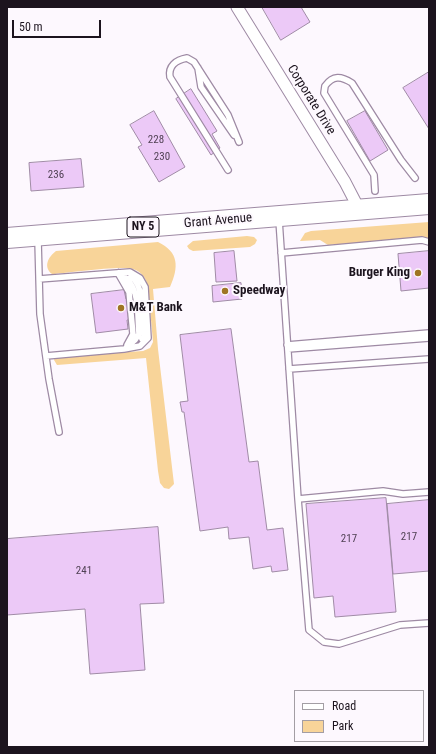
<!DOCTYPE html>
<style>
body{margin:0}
#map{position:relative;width:436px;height:754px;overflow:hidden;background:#fdf8fe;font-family:"Roboto Condensed",sans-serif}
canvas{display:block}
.frame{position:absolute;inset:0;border:8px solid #1c141e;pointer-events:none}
.legend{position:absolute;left:294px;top:690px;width:130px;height:52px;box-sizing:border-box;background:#fdf8fe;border:1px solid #a39da4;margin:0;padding:5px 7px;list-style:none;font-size:12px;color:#1c141e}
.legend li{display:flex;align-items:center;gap:8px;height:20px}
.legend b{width:20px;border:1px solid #a39da4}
.scale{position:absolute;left:12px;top:20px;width:89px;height:18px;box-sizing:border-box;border:2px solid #1c141e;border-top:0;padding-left:5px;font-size:12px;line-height:14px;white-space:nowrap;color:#1c141e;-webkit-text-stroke:3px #fdf8fe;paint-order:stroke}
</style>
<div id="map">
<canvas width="436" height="754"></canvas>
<div class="frame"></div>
<ul class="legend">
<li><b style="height:5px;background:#fff"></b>Road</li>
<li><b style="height:11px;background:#f8d499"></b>Park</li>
</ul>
<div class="scale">50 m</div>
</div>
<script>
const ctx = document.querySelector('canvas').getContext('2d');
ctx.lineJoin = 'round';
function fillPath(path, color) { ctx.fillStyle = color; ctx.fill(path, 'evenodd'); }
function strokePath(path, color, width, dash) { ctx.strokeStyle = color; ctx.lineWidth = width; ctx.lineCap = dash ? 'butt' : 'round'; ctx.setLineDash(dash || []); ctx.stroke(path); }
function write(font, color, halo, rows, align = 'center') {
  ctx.font = font + ' "Roboto Condensed",sans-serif'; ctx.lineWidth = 4; ctx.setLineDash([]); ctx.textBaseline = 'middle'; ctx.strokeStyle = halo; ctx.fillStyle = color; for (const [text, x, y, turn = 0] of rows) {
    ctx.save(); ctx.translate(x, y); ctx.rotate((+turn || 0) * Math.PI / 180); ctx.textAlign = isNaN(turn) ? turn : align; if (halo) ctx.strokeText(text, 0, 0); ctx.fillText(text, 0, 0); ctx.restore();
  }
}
fillPath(new Path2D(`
 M429 222V238L328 245 320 240 300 241 305 233 311 231Z
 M247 236 254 237 257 240 255 244 250 247 193 251 189 249 187 246 193 241Z
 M158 242C179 252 179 267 170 287L153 289 158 349 174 484 169 489 164 488 160 483 158 471 146 358 57 365 54 360 55 357 143 351 150 348 153 342 148 287C146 278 142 272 133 269 121 265 68 273 52 274 43 267 48 257 56 251Z`), '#f8d499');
const building = new Path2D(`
 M262 7H301L310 22 281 40Z
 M429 72V129L403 88Z
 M191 89 217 131 212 134 220 148 211 155 176 99Z
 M154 111 185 167 159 182 138 147 142 145 130 125Z
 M365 111 388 150 370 161 347 121Z
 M81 159 84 187 31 191 29 163Z
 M234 251 237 281 216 282 214 253Z
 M429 251V288L401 291 398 254Z
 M241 283 242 299 213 302 212 286Z
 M124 290 126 299 147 297 149 317 127 320 128 329 96 333 91 294Z
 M231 329 249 462 258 461 267 530 283 528 288 570 272 572 271 566 253 569 249 537 229 539 228 527 200 531 184 412H182L180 402 188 401 180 335Z
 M386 498 396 612 335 617 333 596 314 598 306 504Z
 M429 500V571L393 574 387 504Z
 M158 527 164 603 140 604 145 670 90 674 85 609 7 615V539Z`);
fillPath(building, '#ecc9f7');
strokePath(building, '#a08ba6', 1);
const lane = new Path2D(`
 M198 68 201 87 234 135
 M228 170 170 77C168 66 176 60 187 58L194 62 228 115 239 142
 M375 191 374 175 324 93 325 86C333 75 341 76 352 83L401 160 415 178
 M279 220 298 499 309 630 324 642 339 644 400 625 429 623
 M38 240 40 314 49 379 59 432
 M281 253 422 240 429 242
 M118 273 129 292 133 334 127 345
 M119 273C141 285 137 312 139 334L135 340 126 348
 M131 276C145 286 143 321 144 337L142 339
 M39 279 130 272 140 278 145 287 148 338 140 346 124 349 46 356
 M287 345 429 333
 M288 349 429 338
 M289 369 429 359
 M298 499 383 491 403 494 429 492`);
const street = new Path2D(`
 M237 7 345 182 359 209`);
const highway = new Path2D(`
 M7 238 429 204`);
strokePath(lane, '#9e8aa4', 8);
strokePath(street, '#9e8aa4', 13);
strokePath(highway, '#9e8aa4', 22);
strokePath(lane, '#fff', 5.5);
strokePath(street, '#fff', 11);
strokePath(highway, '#fff', 20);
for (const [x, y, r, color] of [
 [418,273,4,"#9f7524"],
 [225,291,4,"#9f7524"],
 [121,308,4,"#9f7524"]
]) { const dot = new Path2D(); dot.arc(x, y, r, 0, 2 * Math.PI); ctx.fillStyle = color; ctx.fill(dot); strokePath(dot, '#fdf8fe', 1.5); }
write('11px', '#504154', null, [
 ["228",156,140],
 ["230",162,157],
 ["236",56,175],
 ["217",409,537],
 ["217",349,539],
 ["241",84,571]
]);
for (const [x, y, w] of [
 [143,227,32]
]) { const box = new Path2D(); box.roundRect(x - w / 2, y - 10, w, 20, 3); ctx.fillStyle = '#fdf8fe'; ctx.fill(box); strokePath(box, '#1c141e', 1); }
write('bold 12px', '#1c141e', null, [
 ["NY 5",143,227]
]);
write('13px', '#1c141e', '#fdf8fe', [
 ["Corporate Drive",311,100,58],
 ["Grant Avenue",218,221,-5]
]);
write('bold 13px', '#1c141e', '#fdf8fe', [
 ["Burger King",410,273,"right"],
 ["Speedway",233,291],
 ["M&T Bank",129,308]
], 'left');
</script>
